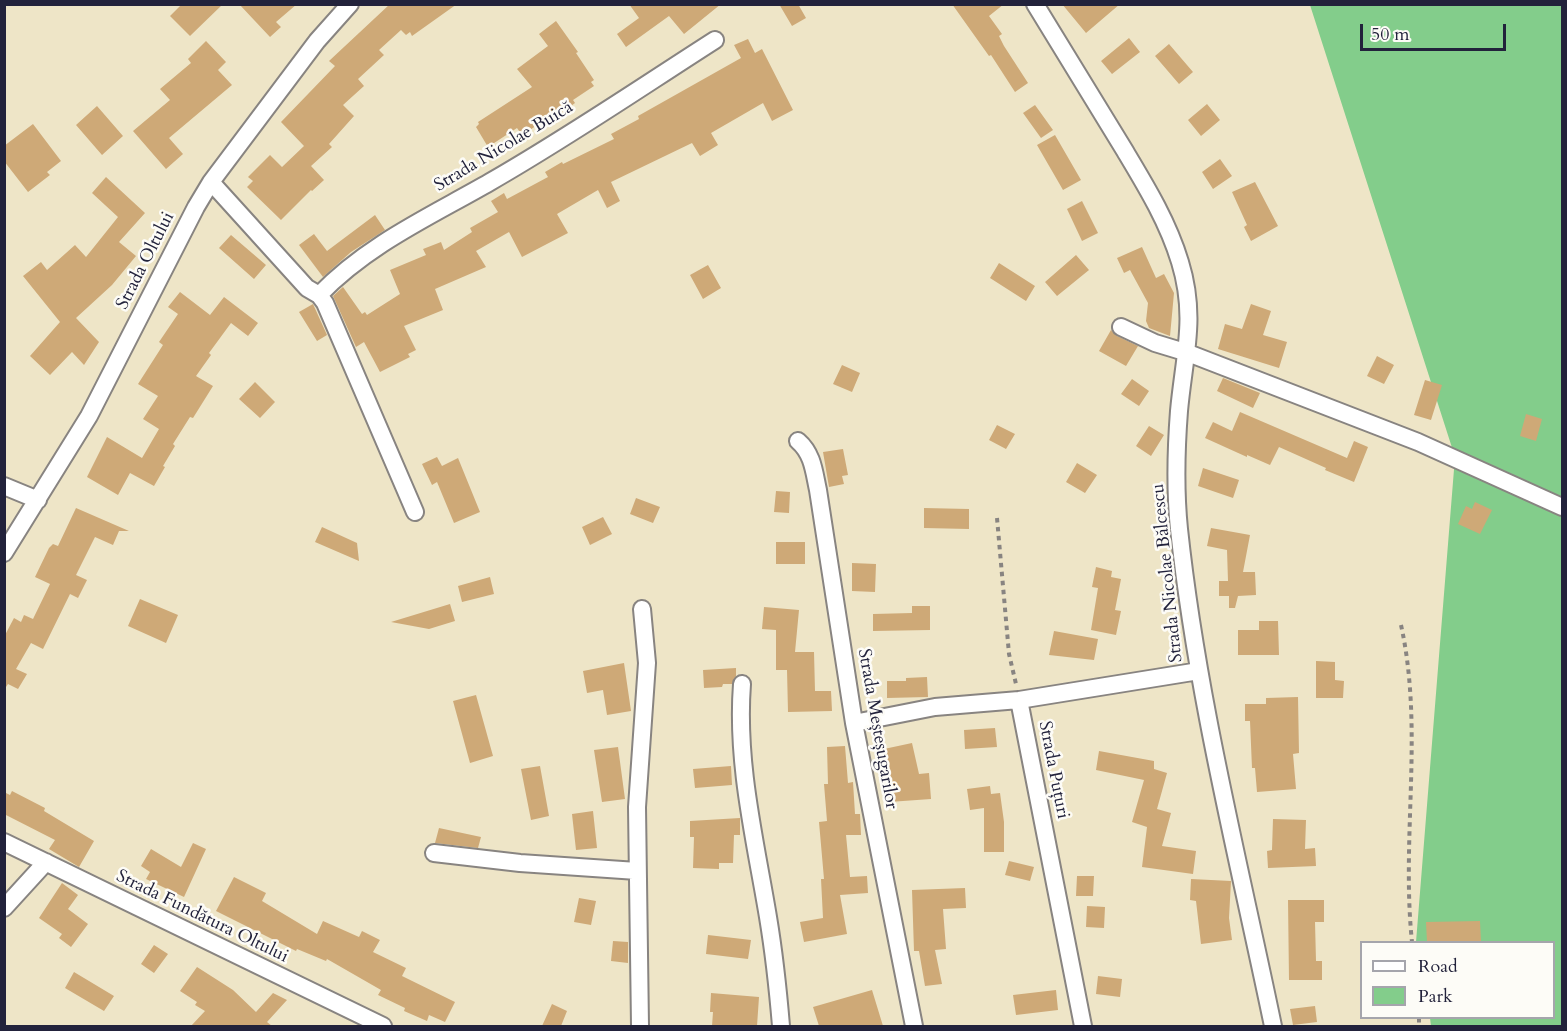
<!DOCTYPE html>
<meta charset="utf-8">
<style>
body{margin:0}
#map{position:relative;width:1567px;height:1031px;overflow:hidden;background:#eee5c7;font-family:Cardo,serif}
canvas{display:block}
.frame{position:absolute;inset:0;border:6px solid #22223b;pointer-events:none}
.legend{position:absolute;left:1360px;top:941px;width:195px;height:78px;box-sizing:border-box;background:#fdfcf7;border:2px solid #a5a5ac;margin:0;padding:8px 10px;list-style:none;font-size:18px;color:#22223b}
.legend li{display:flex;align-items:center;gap:12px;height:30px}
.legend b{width:30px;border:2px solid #a5a5ac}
.scale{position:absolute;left:1360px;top:24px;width:146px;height:27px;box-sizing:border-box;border:3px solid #22223b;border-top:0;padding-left:8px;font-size:18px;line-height:21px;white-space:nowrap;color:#22223b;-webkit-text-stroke:4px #fdfcf7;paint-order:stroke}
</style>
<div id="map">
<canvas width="1567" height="1031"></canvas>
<div class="frame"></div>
<ul class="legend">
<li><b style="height:8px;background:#fff"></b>Road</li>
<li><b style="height:16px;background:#83cd8b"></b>Park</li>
</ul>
<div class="scale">50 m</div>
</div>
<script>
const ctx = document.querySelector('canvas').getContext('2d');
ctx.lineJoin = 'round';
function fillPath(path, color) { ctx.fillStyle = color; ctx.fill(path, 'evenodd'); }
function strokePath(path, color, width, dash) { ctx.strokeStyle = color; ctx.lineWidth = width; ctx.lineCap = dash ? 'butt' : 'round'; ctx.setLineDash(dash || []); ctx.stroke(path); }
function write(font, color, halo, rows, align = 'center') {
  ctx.font = font + ' Cardo,serif'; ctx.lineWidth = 5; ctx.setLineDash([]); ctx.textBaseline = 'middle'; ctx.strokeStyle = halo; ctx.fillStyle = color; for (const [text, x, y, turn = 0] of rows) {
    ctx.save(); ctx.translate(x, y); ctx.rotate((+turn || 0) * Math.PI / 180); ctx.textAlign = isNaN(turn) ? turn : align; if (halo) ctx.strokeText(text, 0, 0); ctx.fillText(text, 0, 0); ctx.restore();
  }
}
fillPath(new Path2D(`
 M1310 5H1562V1026H1431L1430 1018H1554V942H1416L1455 457Z`), '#83cd8b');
fillPath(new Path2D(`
 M182 4H223L190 36 170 16Z
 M239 4H297L276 22 281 27 270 37Z
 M390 4H457L412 36 410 32 406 35 401 30 379 50 384 55 358 79 364 86 343 105 354 116 329 144 332 147 311 166 324 180 312 191 311 190 281 220 247 187 253 181 248 177 270 155 282 167 304 146 281 122 335 66 329 61Z
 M629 4H721L684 34 669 16 626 47 617 34 639 18Z
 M779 4H798L806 18 792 26Z
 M952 4H1004L989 16 1002 34 999 36 1004 46 1028 83 1015 92 991 55 989 56Z
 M1062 4H1120L1086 33Z
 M556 21 578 52 576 53 594 80 591 82 594 86 573 100 575 103 555 118 553 115 522 135 517 128 488 147 476 127 479 124 478 122 532 87 517 69 548 46 539 34Z
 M1129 38 1140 52 1112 74 1101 61Z
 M748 39 755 53 762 49 793 110 772 121 763 103 711 133 718 145 700 156 692 143 611 182 620 201 607 208 598 190 557 214 568 233 522 257 509 232 476 251 486 267 435 289 443 310 404 326 416 350 408 354 410 357 380 372 364 342 356 347 333 296 343 287 362 314 365 312 367 315 400 294 390 270 426 255 423 249 441 242 444 250 472 232 470 228 498 212 491 201 504 193 507 199 548 177 545 172 562 162 563 164 614 139 611 134 639 119 638 116 741 58 734 45Z
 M206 41 226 62 218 70 232 85 169 138 183 154 166 169 133 131 170 100 160 89 191 63 188 59Z
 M1169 44 1193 72 1179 84 1155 56Z
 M1207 104 1220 120 1201 136 1188 120Z
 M1035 105 1053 130 1041 138 1023 113Z
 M97 106 123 136 102 155 76 125Z
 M33 124 61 161 47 172 50 175 28 192 4 161V146Z
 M1055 135 1081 180 1063 190 1037 145Z
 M1220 159 1232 176 1213 189 1202 172Z
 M106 177 145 213 119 242 136 256 112 285 76 318 99 342 84 365 72 352 50 375 30 356 60 322 23 276 41 262 47 270 75 245 86 257 118 217 92 193Z
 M1255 182 1278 226 1251 241 1244 227 1247 225 1232 192Z
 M1082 201 1098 233 1082 241 1067 209Z
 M375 215 385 230 351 252 323 277 299 245 314 234 327 251Z
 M231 235 266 265 254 279 219 248Z
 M1142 247 1156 278 1164 274 1174 293 1170 336 1149 328 1146 321 1148 303 1130 270 1124 273 1117 258Z
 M1076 255 1089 270 1057 296 1045 282Z
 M999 263 1035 286 1026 301 990 278Z
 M708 265 721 288 703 299 690 275Z
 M180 292 210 315 224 297 258 323 248 336 231 323 209 353 211 355 196 376 213 386 193 418 190 417 173 444 175 446 163 466 165 467 154 486 130 473 118 495 87 477 107 437 142 458 159 429 143 419 158 396 138 384 163 345 159 342 178 314 168 307Z
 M313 304 327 335 317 341 299 312Z
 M1251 304 1271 311 1263 335 1287 342 1279 368 1218 349 1225 324 1242 329Z
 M1111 330 1117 336 1138 346 1126 366 1099 351Z
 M1377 356 1394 365 1384 384 1367 376Z
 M842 365 860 373 852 392 833 384Z
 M1223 378 1260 393 1253 408 1217 391Z
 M1132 379 1149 391 1139 406 1121 394Z
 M1425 380 1442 385 1431 420 1414 415Z
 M255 382 275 402 260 418 239 399Z
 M1240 412 1347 458 1354 441 1368 447 1354 482 1325 470 1326 468 1279 447 1270 465 1247 455V457L1205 438 1213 422 1232 431Z
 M1526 414 1542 419 1536 441 1520 436Z
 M997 425 1015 434 1006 449 989 440Z
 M1149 426 1164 435 1151 456 1136 446Z
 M843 449 848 475 842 476 844 484 829 487 823 452Z
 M437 457 442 466 458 458 480 512 454 523 437 482 432 485 422 464Z
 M1077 463 1097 475 1085 493 1066 482Z
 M1203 468 1239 480 1233 498 1198 486Z
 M776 491 790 492 789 513 774 512Z
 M636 498 660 507 653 523 630 514Z
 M1475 502 1492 510 1480 534 1458 524 1466 506 1472 509Z
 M76 508 129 531H119L113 545 95 537 76 575 87 580 78 598 70 594 43 649 31 643 16 669 27 674 18 689 8 684 4 690V637L14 618 21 622 24 615 33 619 50 584 35 577 49 548 53 544 58 546Z
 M924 508 969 509V529L924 528Z
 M603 517 612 534 590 545 582 527Z
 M322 527 357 543 359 561 315 542Z
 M1211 528 1250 535 1243 572H1255L1256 595 1238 596 1235 608H1229V596H1219V581H1228L1227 550 1207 546Z
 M776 542H805V564H776Z
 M852 563 876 564 875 592 852 591Z
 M1096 567 1112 571 1111 577 1121 579 1115 610 1121 611 1116 635 1091 630 1098 588 1092 587Z
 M490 577 494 594 462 602 458 586Z
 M140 599 178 615 166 643 128 626Z
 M450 604 455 621 429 629 391 622Z
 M912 606H930V630L873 631V614L912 613Z
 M764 607 799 610 795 652H814L815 691H831L832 711 788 712 787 670H776V630L762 629Z
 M1259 621H1278L1279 655H1238V630H1259Z
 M1054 631 1098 639 1094 660 1049 655Z
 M1316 661 1335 662V680L1344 681 1343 698H1316Z
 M624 663 631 711 607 715 603 690 587 693 583 671Z
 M736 668V676L732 684H723L722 687 704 688 703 670Z
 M927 677 928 697 887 698V681H906V678Z
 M476 695 493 756 470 763 453 701Z
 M1298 697 1299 753 1293 754 1296 789 1257 792 1255 768H1252L1250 721H1245V704H1266V698Z
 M995 728 997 747 965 749 964 730Z
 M912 743 919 774 929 773 931 799 889 802 888 780H891L884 749Z
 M845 746 848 783 853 782 855 814H860L861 835H846L850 877 867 876 868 893 840 895 847 934 804 942 800 922 823 918 821 879H824L819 822 827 821 824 784H828L827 747Z
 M618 747 625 799 602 802 594 750Z
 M1099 751 1154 761V769L1167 773 1157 809 1171 813 1162 846 1196 851 1193 874 1142 867 1147 827 1132 822 1144 780 1096 770Z
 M540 766 549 816 531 820 521 769Z
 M731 766 732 785 695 788 693 769Z
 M990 786 991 794 1000 793 1004 822V852H984V808L970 810 967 789Z
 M12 791 45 808 44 811 94 841 79 867 49 849 55 840 4 814V792L10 795Z
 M593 811 597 848 576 850 572 814Z
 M740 818V835H734L733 863H719V869L693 868 694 837H690V821Z
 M1273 819 1306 820 1305 849 1315 848 1316 866 1268 868 1267 851 1272 850Z
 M439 828 481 837 478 848 435 843Z
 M193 843 206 849 184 897 146 879 150 872 141 866 151 849 181 867Z
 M1009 861 1034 867 1030 881 1005 875Z
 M1077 876H1094L1093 896H1076Z
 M234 877 266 893 262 901 317 934 323 921 359 937 362 931 380 940 373 952 406 968 402 976 455 1002 445 1022 429 1015 427 1021 404 1011 405 1008 378 995 381 990 327 959 326 961 297 949 296 951 216 911Z
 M1191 879 1231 881 1229 918 1232 940 1201 944 1196 901 1190 900Z
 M62 883 78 895 68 909 88 924 71 947 59 938 62 934 39 918Z
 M965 888 966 908 943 909 946 949 935 950 942 984 925 986 919 951H914L912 890Z
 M579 898 596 901 591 925 574 922Z
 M1288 900H1324V922H1315L1316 961H1322V980H1289Z
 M1087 906 1105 907 1104 928 1086 927Z
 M1480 921 1481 942H1427L1426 922Z
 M708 935 751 940 748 959 706 954Z
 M613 941 628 942V963L611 961Z
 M154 945 168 954 154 973 141 964Z
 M197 967 233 990 256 1012 273 993 287 1000 267 1022 272 1026H191L205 1011 195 1005 197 1002 180 991Z
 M74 972 114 996 104 1011 65 988Z
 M1098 976 1122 979 1120 997 1096 994Z
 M872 990 883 1026H819L813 1007Z
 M1056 990 1058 1010 1016 1015 1013 995Z
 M711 993 759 997 757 1026H712L713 1012H710Z
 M552 1004 567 1011 561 1026H542Z
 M1315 1006 1317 1022 1293 1025 1290 1009Z`), '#cea977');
const street = new Path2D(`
 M1035 4C1065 53 1095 102 1125 151 1146 186 1168 222 1180 262 1197 317 1184 356 1179 411 1176 450 1175 490 1179 529 1197 697 1239 862 1273 1026
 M211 182 307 288 319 295 325 303 415 512
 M319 295C368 244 431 216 490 182 567 138 640 88 715 40
 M1121 327 1155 343 1188 353 1418 442 1562 507
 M798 441C813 454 814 472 818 490L854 723 914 1026
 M4 486 38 500
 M4 553 89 416 196 207 211 182 317 41 350 4
 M742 684C736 763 755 839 768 917 774 953 778 990 781 1026
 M1019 700 1083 1026
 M854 723 935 707 1019 700 1199 671
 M4 842 383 1026
 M434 853 520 863 637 871
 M4 908 46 862
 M640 1026 637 807 647 663 642 609`);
strokePath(street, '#888481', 20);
strokePath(new Path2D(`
 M997 518 1009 654 1016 684
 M1401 625C1424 729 1401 837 1412 942
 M1419 1018V1026`), '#888481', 4, [4.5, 4.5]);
strokePath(street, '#fff', 16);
write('18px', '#22223b', '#fdfcf7', [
 ["Strada Nicolae Buică",504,147,-31],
 ["Strada Oltului",146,261,-63],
 ["Strada Nicolae Bălcescu",1168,573,-96],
 ["Strada Meșteșugarilor",877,729,80],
 ["Strada Puțuri",1053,770,79],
 ["Strada Fundătura Oltului",202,917,26]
]);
</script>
